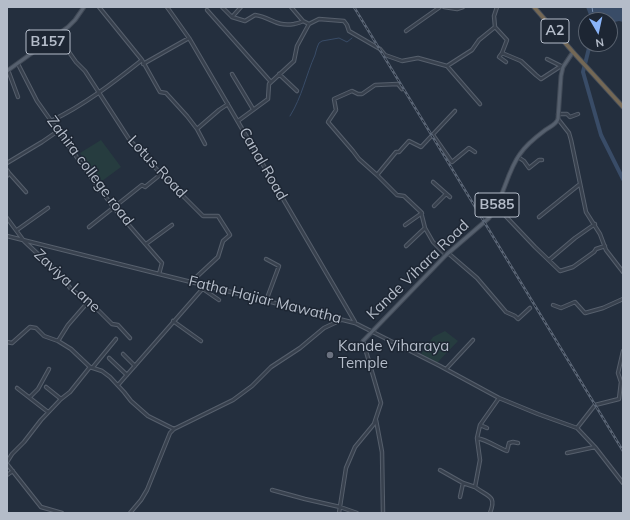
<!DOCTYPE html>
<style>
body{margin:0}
#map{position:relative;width:630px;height:520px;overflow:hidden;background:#242f3e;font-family:Mulish,sans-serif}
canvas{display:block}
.frame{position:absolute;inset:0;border:8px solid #b4bcc9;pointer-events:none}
.north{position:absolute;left:578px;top:12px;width:40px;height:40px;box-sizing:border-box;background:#1d2633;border:1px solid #59626f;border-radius:50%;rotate:171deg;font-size:11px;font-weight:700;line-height:16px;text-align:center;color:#b4bcc9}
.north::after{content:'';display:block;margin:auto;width:14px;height:18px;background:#8ab4f8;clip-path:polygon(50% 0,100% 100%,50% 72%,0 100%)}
</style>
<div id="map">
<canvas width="630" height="520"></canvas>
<div class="frame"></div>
<div class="north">N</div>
</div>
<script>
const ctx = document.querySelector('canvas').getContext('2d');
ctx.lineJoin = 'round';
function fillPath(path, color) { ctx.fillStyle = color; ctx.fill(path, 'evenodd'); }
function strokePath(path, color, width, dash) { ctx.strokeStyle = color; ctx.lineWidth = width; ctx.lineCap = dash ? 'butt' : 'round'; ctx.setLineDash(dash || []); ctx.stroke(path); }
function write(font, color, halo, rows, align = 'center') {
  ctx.font = font + ' Mulish,sans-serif'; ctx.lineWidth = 3; ctx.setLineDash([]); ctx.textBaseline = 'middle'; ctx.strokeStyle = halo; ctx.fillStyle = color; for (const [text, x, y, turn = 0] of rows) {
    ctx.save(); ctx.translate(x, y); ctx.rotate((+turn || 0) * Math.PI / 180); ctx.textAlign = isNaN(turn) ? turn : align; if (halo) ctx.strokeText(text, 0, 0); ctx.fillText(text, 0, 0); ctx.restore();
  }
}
fillPath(new Path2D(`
 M101 140 121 167 102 181 80 153Z
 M445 331 458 341 437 363 421 354 433 337Z`), '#263c3f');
fillPath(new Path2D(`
 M586 7H623V22L619 21 610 23V20H591Z`), '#394c67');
strokePath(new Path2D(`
 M290 116C302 97 306 75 315 55 316 51 317 47 319 43L322 41 339 38 347 42 352 38`), '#394c67', 1);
strokePath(new Path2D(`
 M590 44 583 72 601 135 623 179`), '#394c67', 4);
strokePath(new Path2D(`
 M592 7 594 20`), '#7c92b1', 1, [5, 4]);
const minor = new Path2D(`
 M99 7 142 60 160 92 166 93 187 116 197 129 205 144
 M167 7 189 38 355 322
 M222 7 232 17 245 21 255 15C271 17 275 27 294 24 298 23 300 23 303 21
 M291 7 303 21 309 24
 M444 7 457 9 463 7
 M207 10 271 82
 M232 17 241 7
 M495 27 507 40 502 53 521 61 536 75 541 79 561 66
 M406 31 440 7
 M57 35 76 62 85 71 129 139 161 174 203 216H218L230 235 223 241 218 257 191 282
 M502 53 499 57 506 62
 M547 59 561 66
 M18 64 37 101 93 180 114 208 162 263 159 274
 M143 64 189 38
 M447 66 472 50 479 40 495 27 494 16 497 7
 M8 70 18 97
 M232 74 253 109
 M279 74 297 91
 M402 89 398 84 375 85 362 94H358L352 91 334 99 336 110 328 122 353 151 359 159 377 175 397 195 404 196 421 212 425 228
 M558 114H567L570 117 578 114
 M558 119 569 133 571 140 586 212 600 234 606 250 623 272
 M51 121C84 105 113 83 142 60
 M238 121 268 99 269 84 294 61 297 46 309 24 319 19 344 21 347 25 349 31 380 49 385 55 402 61 418 58 447 66 480 104
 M197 129 219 110 228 104
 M433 135 452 162 469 148 475 152
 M518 157 524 161 529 168 539 160H542
 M7 163 42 142 58 131
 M7 170 9 173 7 176
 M9 173 26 192
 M377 175 396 152H399L409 141 421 147 455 111
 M433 182 450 197
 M434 206 446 194
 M497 207 535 247 560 271 573 267 594 252 596 249 605 246
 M539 217 580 184
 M7 218 24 241 57 272 71 289 99 311 112 324 118 325 130 338
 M405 225 422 213
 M89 227 142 185 145 187 161 174
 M17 230 48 208
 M7 236 355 323 440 366 499 398 538 414 577 428 595 447 623 483
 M146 244 172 225
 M406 246 425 228 433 242 446 255
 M448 253 477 278 506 312 515 316 518 319 530 308
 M266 259 279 266 266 301
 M549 260 575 238 595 224
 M203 289 219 300
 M553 305 561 308 575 302 585 313 603 308 623 299
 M173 321 201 341
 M58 341 68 325 88 302
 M7 342 12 343 30 327 36 328 44 336 58 341 71 349 90 367 102 371 110 377 124 392 131 401 148 416 174 429
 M123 354 135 366
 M109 358 127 375
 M93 367 116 339
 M446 369 473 340
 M118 385 205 286
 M46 387 61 399
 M17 388 48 412
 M30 397 38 389 49 369
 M376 420 382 452 383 513
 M480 425 487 428
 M577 428 595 405 619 399 621 382 618 373 623 351
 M477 438C487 440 497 447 507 451L509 443 513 442 518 443
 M567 453 595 447
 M7 462 12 454 24 442 41 420 61 399 70 392 90 367
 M7 464 41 507 62 513
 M440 470 463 483 475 487
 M7 475 13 471
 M272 490 305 499 340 507 357 513
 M460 497 463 483
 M130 513 141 500 147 490 170 433 174 429 233 400 252 386 271 367 300 348 324 328 341 320
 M339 513 346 468 355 447 374 424 381 403 363 341
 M490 513C497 495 488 497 475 487L480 460 477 438 480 425 499 398`);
const major = new Path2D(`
 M7 71 68 27 75 20 84 7
 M363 341 446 255 489 218C504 199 506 173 520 154 526 145 536 137 544 131 549 127 556 125 558 119L561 76 563 67 573 52`);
const highway = new Path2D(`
 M534 7 573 52 623 107`);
strokePath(minor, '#565f6c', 4.5);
strokePath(major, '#414a57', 5);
strokePath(highway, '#434c59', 5.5);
strokePath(minor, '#38414e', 2.5);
strokePath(major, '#56606e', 3);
strokePath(highway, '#746855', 3.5);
const rail = new Path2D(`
 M354 7 623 451`);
strokePath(rail, '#5a6575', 2.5);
strokePath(rail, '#1d2633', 1, [3]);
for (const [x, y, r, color] of [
 [330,355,4,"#6b7280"]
]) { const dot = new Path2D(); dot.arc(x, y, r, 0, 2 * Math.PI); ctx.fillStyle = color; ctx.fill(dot); strokePath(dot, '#1d2633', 1.5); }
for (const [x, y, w] of [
 [555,31,28],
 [48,42,44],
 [497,205,44]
]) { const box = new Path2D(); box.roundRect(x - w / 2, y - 12, w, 24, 3); ctx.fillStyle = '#1d2633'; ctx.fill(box); strokePath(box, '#b4bcc9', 1); }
write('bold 14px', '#b4bcc9', null, [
 ["A2",555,31],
 ["B157",48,42],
 ["B585",497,205]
]);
write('15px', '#b4bcc9', '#1d2633', [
 ["Canal Road",263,164,60],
 ["Lotus Road",157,167,47],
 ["Zahira college road",90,171,53],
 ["Kande Vihara Road",418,270,-44],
 ["Zaviya Lane",67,281,43],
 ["Fatha Hajiar Mawatha",265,300,14]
]);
write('15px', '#b4bcc9', '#1d2633', [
 ["Kande Viharaya",338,346],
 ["Temple",338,363]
], 'left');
</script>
